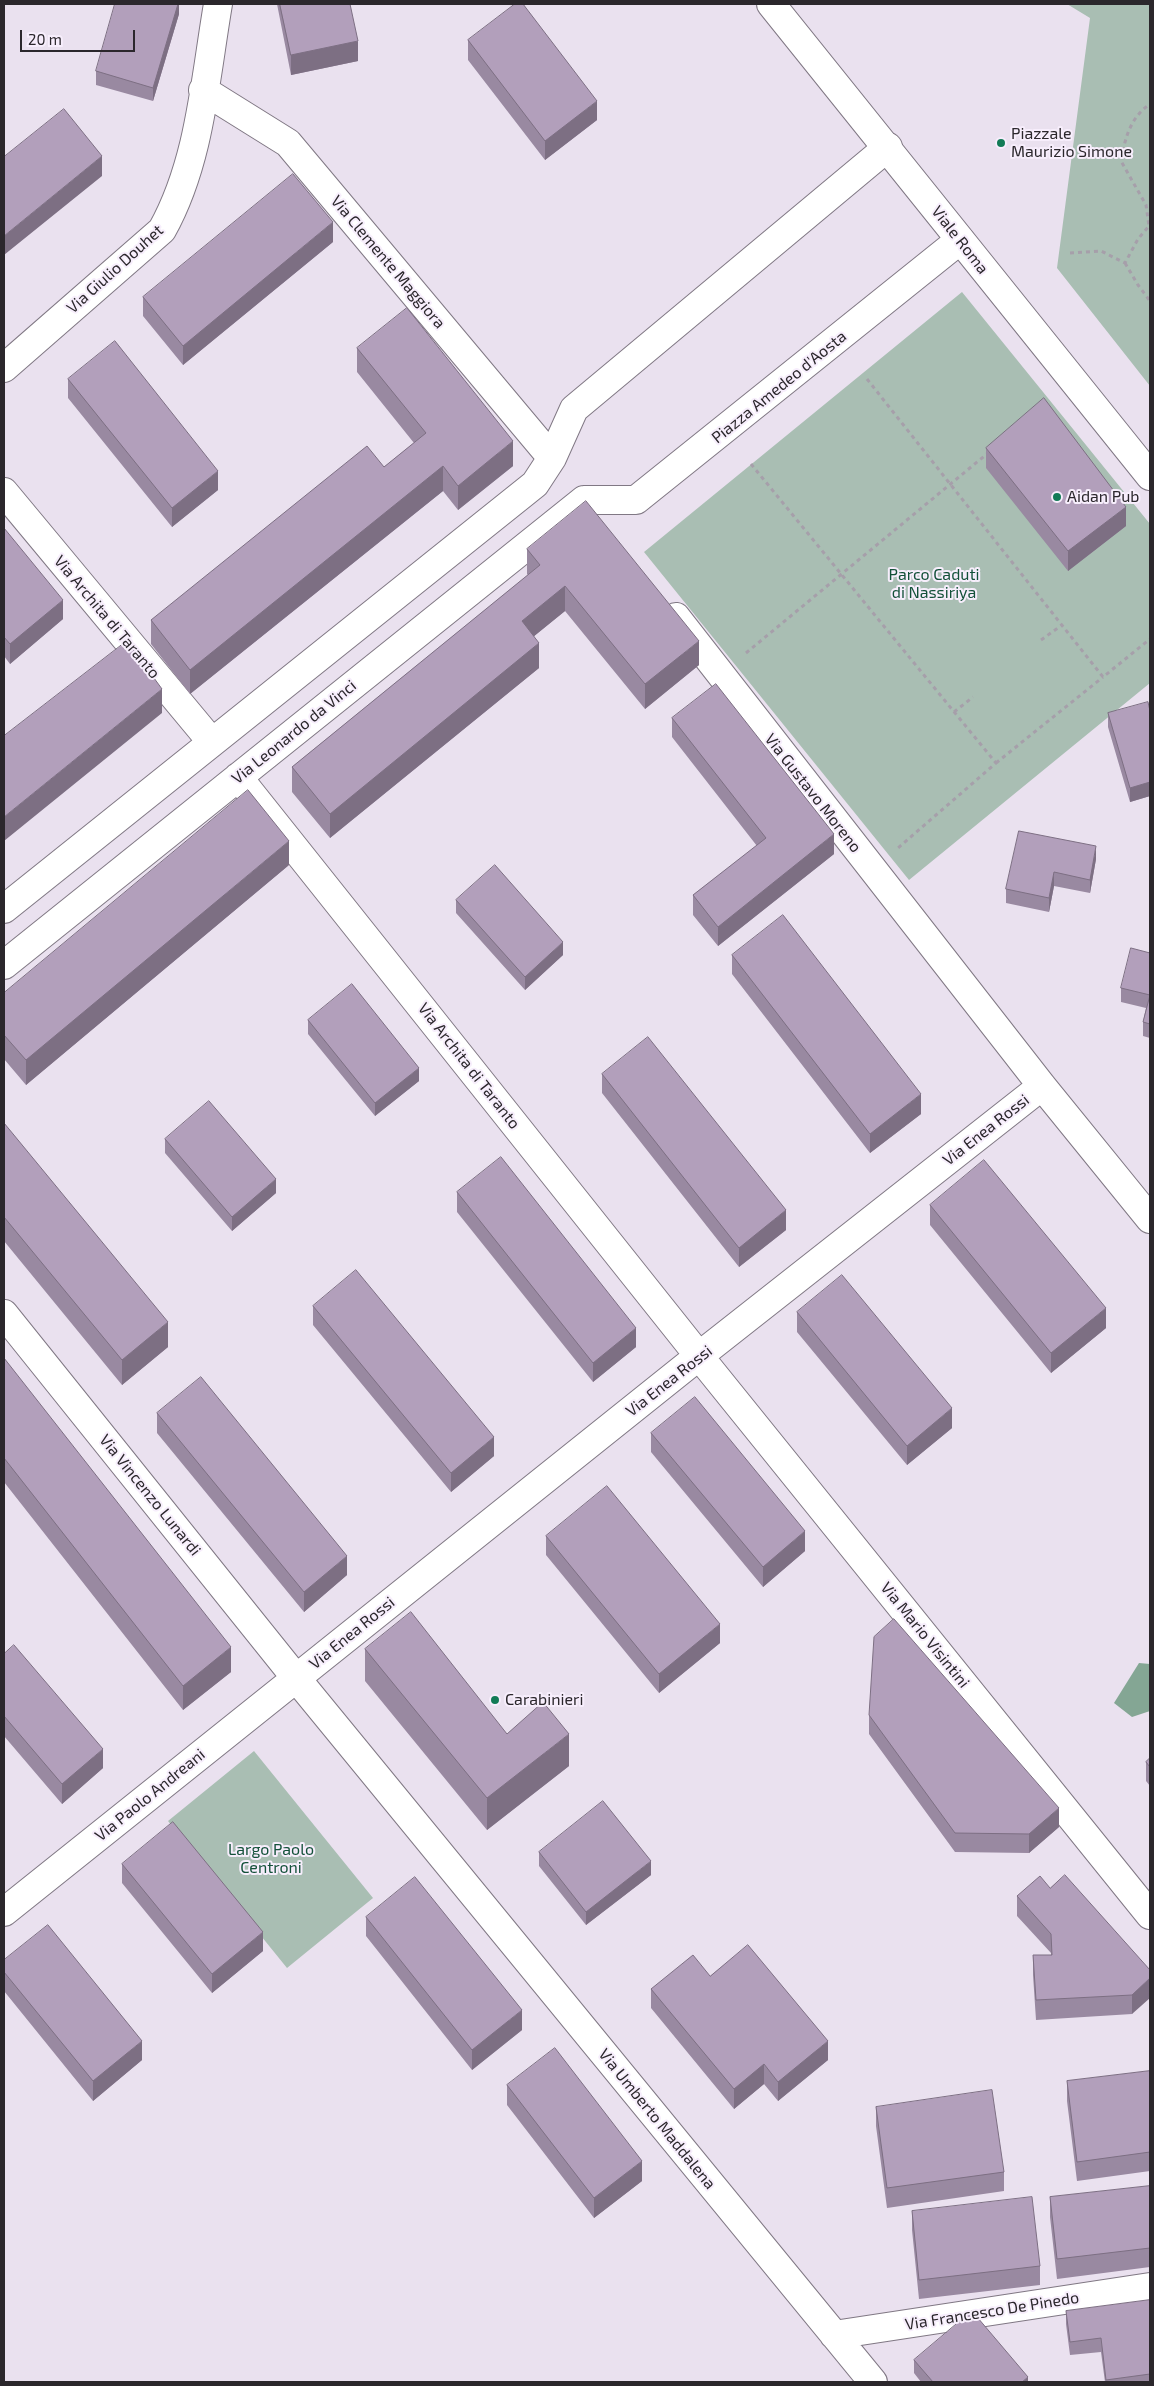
<!DOCTYPE html>
<style>
body{margin:0}
#map{position:relative;width:1154px;height:2386px;overflow:hidden;background:#eae1ef;font-family:"Exo 2",sans-serif}
canvas{display:block}
.frame{position:absolute;inset:0;border:5px solid #2b272c;pointer-events:none}
.scale{position:absolute;left:20px;top:30px;width:115px;height:22px;box-sizing:border-box;border:2px solid #2b272c;border-top:0;padding-left:6px;font-size:15px;line-height:18px;white-space:nowrap;color:#2b272c;-webkit-text-stroke:4px #f7eefc;paint-order:stroke}
</style>
<div id="map">
<canvas width="1154" height="2386"></canvas>
<div class="frame"></div>
<div class="scale">20 m</div>
</div>
<script>
const ctx = document.querySelector('canvas').getContext('2d');
ctx.lineJoin = 'round';
function fillPath(path, color) { ctx.fillStyle = color; ctx.fill(path, 'evenodd'); }
function strokePath(path, color, width, dash) { ctx.strokeStyle = color; ctx.lineWidth = width; ctx.lineCap = dash ? 'butt' : 'round'; ctx.setLineDash(dash || []); ctx.stroke(path); }
function write(font, color, halo, rows, align = 'center') {
  ctx.font = font + ' "Exo 2",sans-serif'; ctx.lineWidth = 4; ctx.setLineDash([]); ctx.textBaseline = 'middle'; ctx.strokeStyle = halo; ctx.fillStyle = color; for (const [text, x, y, turn = 0] of rows) {
    ctx.save(); ctx.translate(x, y); ctx.rotate((+turn || 0) * Math.PI / 180); ctx.textAlign = isNaN(turn) ? turn : align; if (halo) ctx.strokeText(text, 0, 0); ctx.fillText(text, 0, 0); ctx.restore();
  }
}
fillPath(new Path2D(`
 M1067 4H1150V386L1057 268 1090 18Z
 M962 292 1150 524V683L909 880 644 552Z
 M254 1751 373 1898 287 1968 168 1821Z`), '#a9beb3');
fillPath(new Path2D(`
 M1139 1663 1150 1664V1711L1132 1717 1114 1703Z`), '#84a694');
const minor = new Path2D(`
 M203 90 288 143 552 458
 M4 368 162 230C200 162 205 80 218 4
 M4 492 211 741
 M584 500H636L960 240
 M676 617 1042 1086 1150 1219
 M238 777 699 1356 1150 1915
 M4 909 535 484 552 458 574 409 888 147
 M4 965 584 500
 M4 1314 296 1678 873 2382
 M4 1912 699 1356 1042 1086
 M834 2335 1150 2287`);
const major = new Path2D(`
 M771 4 1150 476`);
strokePath(minor, '#807884', 30);
strokePath(major, '#807884', 30);
strokePath(new Path2D(`
 M1070 253 1101 251 1125 263 1138 239 1149 226 1146 205 1121 161C1125 138 1130 118 1150 104
 M1125 263 1138 285 1150 301
 M867 379 1103 677 1150 639
 M751 464 996 763 898 848
 M1041 640 1062 625
 M746 653 988 453
 M954 712 973 697
 M996 763 1103 677`), '#a69faa', 3, [4, 4]);
strokePath(minor, '#fff', 28);
strokePath(major, '#fff', 28);
fillPath(new Path2D(`
 M179 4V14L153 101 96 85V71Z
 M277 4H350L358 61 291 75Z
 M468 40 597 120 545 160 468 60Z
 M333 242 183 365 143 316V297Z
 M357 348 513 466 458 510 443 491 190 694 151 644V620L384 467 414 443 357 372Z
 M68 379 218 490 172 527 68 398Z
 M986 448 1126 526 1068 571 986 468Z
 M4 528 63 619 10 664 4 656Z
 M527 549 699 665 645 709 565 611 534 636 539 668 330 838 292 792V767L528 575 527 574Z
 M1150 711V796L1130 802 1108 727V713Z
 M672 718 834 854 718 946 693 915V895L757 846 672 737Z
 M1019 831 1096 859 1090 893 1054 886 1049 912 1006 903V889Z
 M289 865 26 1085 4 1059V993Z
 M456 900 563 955 525 990 456 913Z
 M1150 953V1038L1143 1036V1022L1146 1008 1121 1002V988Z
 M732 955 921 1114 870 1153 732 974Z
 M308 1020 419 1081 375 1116 308 1034Z
 M602 1074 786 1230 739 1267 602 1093Z
 M4 1123 168 1347 122 1385 4 1241Z
 M165 1139 276 1193 232 1231 165 1153Z
 M457 1192 636 1347 593 1382 457 1212Z
 M930 1205 1106 1328 1051 1373 930 1225Z
 M313 1306 494 1456 451 1492 313 1325Z
 M797 1312 952 1428 907 1465 797 1332Z
 M4 1358 231 1672 183 1710 4 1482Z
 M157 1413 347 1575 304 1612 157 1433Z
 M651 1433 805 1551 763 1587 651 1452Z
 M546 1536 720 1643 659 1693 546 1555Z
 M365 1649 507 1734 569 1766 487 1830 365 1681Z
 M4 1654 103 1768 62 1804 4 1736Z
 M869 1715 1059 1827 1029 1853 955 1852 869 1734Z
 M1150 1758V1786L1146 1781V1762Z
 M539 1852 651 1875 586 1925 539 1866Z
 M122 1864 263 1951 212 1993 122 1883Z
 M1050 1888 1150 1970 1132 2014 1036 2020 1033 1975V1955H1051V1953L1017 1916V1896Z
 M366 1917 522 2030 472 2070 366 1936Z
 M4 1960 142 2060 93 2101 4 1991Z
 M710 1976 828 2060 778 2101 764 2084 734 2109 651 2008V1989Z
 M1150 2071V2171L1077 2181 1067 2101V2081Z
 M507 2085 642 2181 594 2218 507 2105Z
 M876 2107 1004 2172V2191L887 2208 876 2126Z
 M1150 2186V2267L1057 2279 1050 2217V2197Z
 M912 2211 1040 2266V2285L919 2299 912 2230Z
 M1150 2300V2382H1105L1101 2352 1070 2355 1066 2324V2311Z
 M914 2360 1028 2382H921L914 2373Z`), '#9989a1');
fillPath(new Path2D(`
 M178 4H179V14L153 101V88Z
 M358 41V61L291 75V55Z
 M597 101V120L545 160V141Z
 M102 156V176L4 255V236Z
 M333 222V242L183 365V346Z
 M513 441V466L458 510V486Z
 M443 466V491L190 694V670Z
 M218 471V490L172 527V508Z
 M1126 507V526L1068 571V551Z
 M565 586V611L522 646V621Z
 M63 600V619L10 664V644Z
 M699 641V665L645 709V684Z
 M539 643V668L330 838V814Z
 M162 689V713L4 841V817Z
 M1150 782V796L1130 802V788Z
 M834 834V854L718 946V927Z
 M289 841V865L26 1085V1060Z
 M1096 846V859L1090 893V880Z
 M1054 872V886L1049 912V898Z
 M563 942V955L525 990V977Z
 M419 1068V1081L375 1116V1103Z
 M921 1094V1114L870 1153V1134Z
 M276 1179V1193L232 1231V1217Z
 M786 1210V1230L739 1267V1248Z
 M1106 1308V1328L1051 1373V1353Z
 M168 1322V1347L122 1385V1360Z
 M636 1328V1347L593 1382V1363Z
 M952 1408V1428L907 1465V1446Z
 M494 1437V1456L451 1492V1473Z
 M805 1531V1551L763 1587V1567Z
 M347 1556V1575L304 1612V1592Z
 M720 1624V1643L659 1693V1674Z
 M231 1647V1672L183 1710V1686Z
 M569 1734V1766L487 1830V1798Z
 M103 1749V1768L62 1804V1784Z
 M1059 1808V1827L1029 1853V1834Z
 M651 1861V1875L586 1925V1912Z
 M263 1932V1951L212 1993V1974Z
 M1150 1978V1998L1132 2014V1995Z
 M522 2010V2030L472 2070V2050Z
 M142 2041V2060L93 2101V2081Z
 M828 2041V2060L778 2101V2082Z
 M764 2064V2084L734 2109V2089Z
 M642 2161V2181L594 2218V2198Z
 M1028 2377V2382H1022Z`), '#7d6f83');
const building = new Path2D(`
 M115 4H178L153 88 96 71Z
 M280 4H350L358 41 291 55Z
 M515 4H523L597 101 545 141 468 40Z
 M64 109 102 156 4 236V157Z
 M293 174 333 222 183 346 143 297Z
 M407 308 513 441 458 486 443 466 190 670 151 620 367 446 384 467 426 433 357 348Z
 M115 341 218 471 172 508 68 379Z
 M1044 398 1126 507 1068 551 986 448Z
 M586 501 699 641 645 684 565 586 522 621 539 643 330 814 292 767 540 565 527 549Z
 M4 528 63 600 10 644 4 637Z
 M127 641 162 689 4 817V736Z
 M716 684 834 834 718 927 693 895 766 838 672 718Z
 M1148 702 1150 711V782L1130 788 1108 713Z
 M248 790 289 841 26 1060 4 1035V993Z
 M1019 831 1096 846 1090 880 1054 872 1049 898 1006 889Z
 M495 865 563 942 525 977 456 900Z
 M783 915 921 1094 870 1134 732 955Z
 M1131 948 1150 953V1024L1143 1022 1150 995 1121 988Z
 M352 984 419 1068 375 1103 308 1020Z
 M648 1037 786 1210 739 1248 602 1074Z
 M209 1101 276 1179 232 1217 165 1139Z
 M4 1123 168 1322 122 1360 4 1217Z
 M501 1157 636 1328 593 1363 457 1192Z
 M984 1160 1106 1308 1051 1353 930 1205Z
 M356 1270 494 1437 451 1473 313 1306Z
 M842 1275 952 1408 907 1446 797 1312Z
 M4 1358 231 1647 183 1686 4 1458Z
 M201 1377 347 1556 304 1592 157 1413Z
 M695 1397 805 1531 763 1567 651 1433Z
 M607 1486 720 1624 659 1674 546 1536Z
 M411 1612 507 1734 543 1702 569 1734 487 1798 365 1649Z
 M894 1619 1059 1808 1029 1834 955 1833 869 1715 874 1637Z
 M14 1645 103 1749 62 1784 4 1716V1654Z
 M1150 1758V1767L1146 1762Z
 M603 1801 651 1861 586 1912 539 1852Z
 M173 1822 263 1932 212 1974 122 1864Z
 M1065 1875 1150 1970V1978L1132 1995 1036 2000 1033 1955H1052L1051 1934 1017 1896 1040 1876 1050 1888Z
 M415 1877 522 2010 472 2050 366 1917Z
 M48 1925 142 2041 93 2081 4 1972V1960Z
 M748 1945 828 2041 778 2082 764 2064 734 2089 651 1989 693 1955 710 1976Z
 M555 2048 642 2161 594 2198 507 2085Z
 M1150 2071V2152L1077 2162 1067 2081Z
 M992 2090 1004 2172 887 2188 876 2107Z
 M1150 2186V2248L1057 2259 1050 2197Z
 M1032 2197 1040 2266 919 2280 912 2211Z
 M1150 2300V2374L1106 2380 1101 2338 1070 2342 1066 2311Z
 M972 2311 1028 2377 1022 2382H933L914 2360Z`);
fillPath(building, '#b29fbb');
strokePath(building, '#7d6f83', 1);
for (const [x, y, r, color] of [
 [1001,143,5,"#127b56"],
 [1057,497,5,"#127b56"],
 [495,1700,5,"#127b56"]
]) { const dot = new Path2D(); dot.arc(x, y, r, 0, 2 * Math.PI); ctx.fillStyle = color; ctx.fill(dot); strokePath(dot, '#f7eefc', 2); }
write('16px', '#2b272c', '#f7eefc', [
 ["Piazzale",1011,134],
 ["Maurizio Simone",1011,152],
 ["Aidan Pub",1067,497],
 ["Carabinieri",505,1700]
], 'left');
write('16px', '#2b272c', '#f7eefc', [
 ["Viale Roma",960,240,52],
 ["Via Clemente Maggiora",388,262,50],
 ["Via Giulio Douhet",115,269,-42],
 ["Piazza Amedeo d'Aosta",779,387,-39],
 ["Via Archita di Taranto",107,617,50],
 ["Via Leonardo da Vinci",294,732,-39],
 ["Via Gustavo Moreno",813,793,52],
 ["Via Archita di Taranto",469,1066,52],
 ["Via Enea Rossi",986,1130,-38],
 ["Via Enea Rossi",669,1381,-38],
 ["Via Vincenzo Lunardi",150,1495,51],
 ["Via Enea Rossi",352,1633,-39],
 ["Via Mario Visintini",925,1635,51],
 ["Via Paolo Andreani",150,1795,-39],
 ["Via Umberto Maddalena",657,2119,51],
 ["Via Francesco De Pinedo",992,2311,-9]
]);
write('16px', '#135139', '#f7eefc', [
 ["Parco Caduti",934,575],
 ["di Nassiriya",934,593],
 ["Largo Paolo",271,1850],
 ["Centroni",271,1868]
]);
</script>
